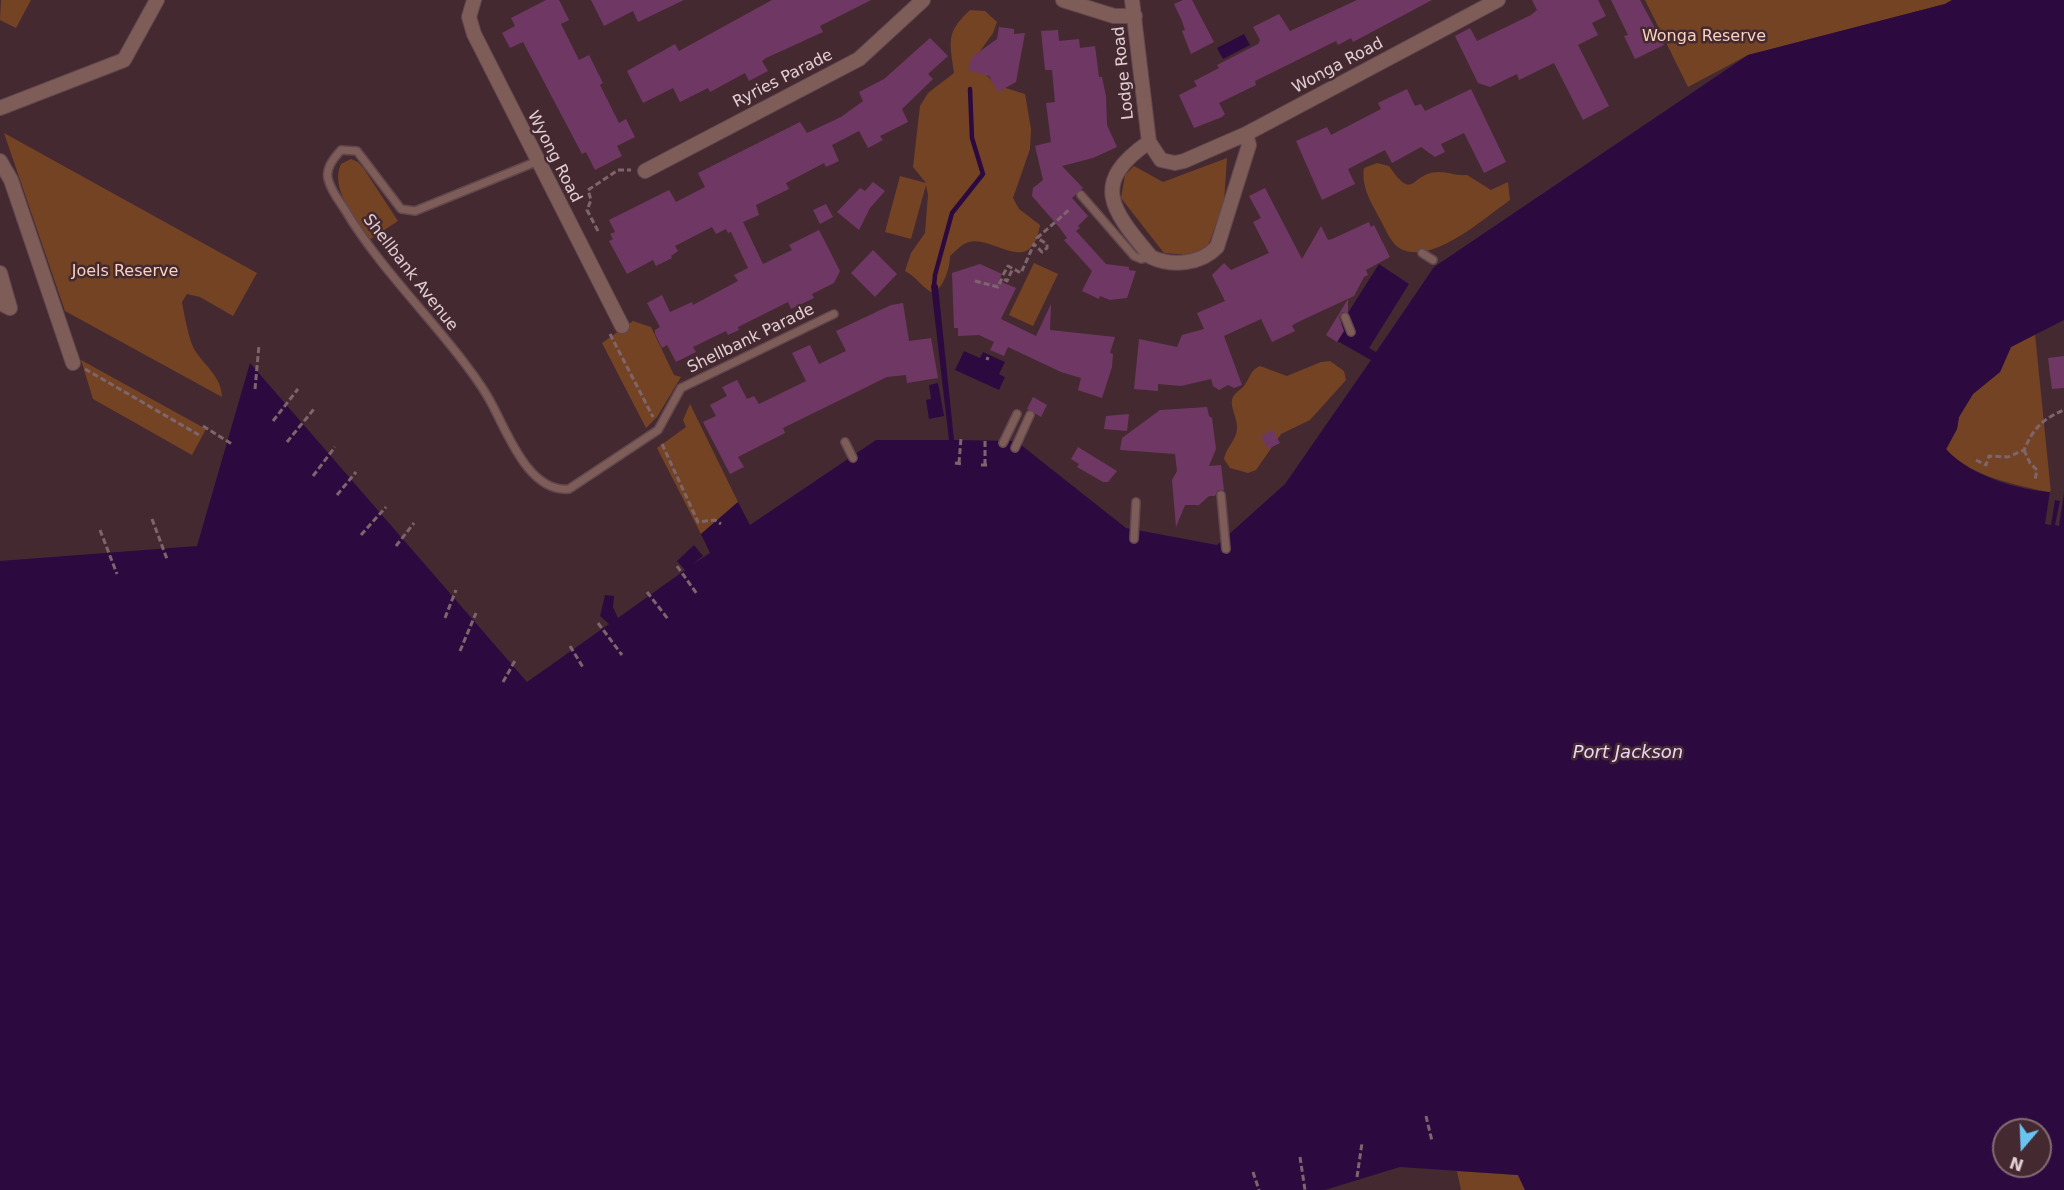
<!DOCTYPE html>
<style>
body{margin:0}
#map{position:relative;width:2064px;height:1190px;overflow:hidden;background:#452931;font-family:"DejaVu Sans",sans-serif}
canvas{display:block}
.north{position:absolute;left:1992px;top:1118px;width:60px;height:60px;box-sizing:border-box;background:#452931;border:2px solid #846b72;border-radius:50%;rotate:199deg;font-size:16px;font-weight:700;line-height:24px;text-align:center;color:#e2cfd4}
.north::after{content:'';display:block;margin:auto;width:21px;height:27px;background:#69c4f1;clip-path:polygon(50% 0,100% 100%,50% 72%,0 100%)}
</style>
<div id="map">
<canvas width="2064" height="1190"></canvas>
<div class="north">N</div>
</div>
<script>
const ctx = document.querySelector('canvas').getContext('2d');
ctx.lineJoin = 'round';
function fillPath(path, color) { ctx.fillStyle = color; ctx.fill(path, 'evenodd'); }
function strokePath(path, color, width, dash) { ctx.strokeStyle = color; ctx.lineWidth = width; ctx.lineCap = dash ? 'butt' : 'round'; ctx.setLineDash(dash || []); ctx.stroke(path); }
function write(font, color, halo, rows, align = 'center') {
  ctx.font = font + ' "DejaVu Sans",sans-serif'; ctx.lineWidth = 5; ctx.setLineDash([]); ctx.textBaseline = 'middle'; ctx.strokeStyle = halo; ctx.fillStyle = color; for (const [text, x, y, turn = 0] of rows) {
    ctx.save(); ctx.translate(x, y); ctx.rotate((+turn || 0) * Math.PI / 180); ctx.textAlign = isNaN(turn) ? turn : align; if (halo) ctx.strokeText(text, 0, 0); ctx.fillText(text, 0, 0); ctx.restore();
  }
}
fillPath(new Path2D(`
 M1 0H31L16 28 0 20Z
 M1645 0H1952L1945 4 1748 55 1688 87Z
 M970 10 985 11 997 22 993 33 973 61 996 85 1025 94 1031 129 1030 149 1013 198 1019 209 1040 225C1031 279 994 235 969 242 961 244 956 251 950 256 950 268 944 287 933 293 922 288 917 277 905 271L911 253 925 233 928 195 926 185 911 239 885 232 900 176 926 183 913 167 920 106 928 93 954 73C950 42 945 33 970 10Z
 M4 133 257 273 233 316 200 297 187 294 182 302C184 314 189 339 194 349 204 366 221 375 222 397L65 311Z
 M1227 158 1224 203 1208 246 1188 255 1164 253 1121 198 1125 175 1134 166 1163 182Z
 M351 159 358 162 364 169 398 221 369 240C357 219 329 189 341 164Z
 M1377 163 1389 166C1415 204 1410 172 1439 172 1449 172 1456 176 1467 175L1491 190 1508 182 1510 200C1484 218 1433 265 1401 249 1391 244 1385 228 1380 219 1371 202 1361 187 1364 168Z
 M1034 263 1058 274 1033 326 1009 315Z
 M633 321 651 327 674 375 681 377 657 417 646 428 602 343Z
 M2035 334 2051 493C2015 484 1973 478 1946 450L1957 429 1959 417 1973 394 2000 372 2011 347Z
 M81 360 206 429 192 455 93 399Z
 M1330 361 1344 371 1346 380 1310 420 1281 434 1256 470 1248 473 1230 468 1224 459C1226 449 1233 443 1236 434 1241 421 1228 408 1233 397 1236 391 1243 389 1246 383 1251 375 1251 370 1260 366L1287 376 1321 362Z
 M690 404 738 502 701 534 657 448 686 427 683 420Z
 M1457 1171 1518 1175 1525 1190H1461Z`), '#744324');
fillPath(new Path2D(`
 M1952 0H2064V320L2011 347 2000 372 1973 394 1959 417 1957 429 1946 449C1973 479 2026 492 2064 493V1190H1525L1518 1175 1400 1167 1325 1190H0V561L197 546 250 363 527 682 609 624 600 616 605 595 614 596 613 607 618 618 685 570 677 561 694 545 703 556 693 564 710 553 701 534 738 502 750 525 876 440H949L931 286 934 281 938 286 954 440 1016 441 1126 528 1217 545 1285 484 1371 360 1332 338 1379 264 1409 284 1369 348 1376 352 1434 267 1748 55 1945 4ZM2004 1130H2040V1166H2004Z
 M1244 34 1250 45 1223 59 1217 48Z
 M964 351 980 358 983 352 1005 362 999 374 1005 377 999 390 955 370Z
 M938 383 944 416 929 419 926 400 931 399 929 385Z`), '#2c0a40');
fillPath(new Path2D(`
 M2050 491 2064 493 2059 526 2055 525 2060 501 2055 500 2051 525 2045 524Z`), '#452931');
strokePath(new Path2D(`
 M934 286 935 275 952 213 983 174 972 138 970 89`), '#2c0a40', 4.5);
fillPath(new Path2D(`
 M546 0H559L569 20 561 24 579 60 589 55 603 83 600 85 619 123 626 119 635 137 617 146 622 156 595 170 586 152 582 154 523 42 510 48 502 33 515 26 511 18Z
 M591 0H684L638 22 633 11 604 26Z
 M772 0H871L820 26 823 32 766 58 762 61 768 71 749 81 745 73 710 92 708 88 680 102 673 88 643 103 627 71 675 44 679 51Z
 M1183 0H1192L1214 42 1191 54 1182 31 1185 30 1182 21 1174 4Z
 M1357 0H1432L1353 42 1351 38 1338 45 1336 41 1255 81 1256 85 1219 103 1225 114 1222 117 1194 128 1179 95 1197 86 1194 81 1219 68 1217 65 1258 44 1260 40 1253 27 1279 14 1290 31Z
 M1532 0H1598L1606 16 1592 23 1598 35 1578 45 1609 106 1583 120 1554 63 1519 80 1517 74 1490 87 1478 83 1455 36 1470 28 1477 41 1531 15 1537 10Z
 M1611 0H1640L1664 45 1635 59 1624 36 1628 35Z
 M999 27 1014 29V34L1025 33 1016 82 998 92 989 76 968 70 972 57 997 39Z
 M1058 30 1059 41 1079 39 1080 48 1095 46 1099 77H1102L1106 96 1107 125 1117 147 1093 158 1062 166 1083 188 1072 198 1088 216 1078 226 1080 228 1076 231 1106 264 1129 267V270L1136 271 1127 298 1110 300 1100 296 1099 299 1082 291 1092 271 1064 240 1067 238 1059 227 1032 196 1033 188 1043 180 1035 146 1051 142 1046 103 1055 102 1052 70H1045L1041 31Z
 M930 38 948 56 928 74 933 79 902 109 908 122 880 136 883 140 868 148 859 131 832 145 839 161 826 167 824 163 786 183 789 189 756 205 759 215 743 222 763 264 792 250 789 245 819 230 840 271 834 283 812 294 814 298 791 309 788 302 738 327 739 330 728 335 726 331 693 347 696 352 676 362 667 345 662 348 655 334V330L660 327 647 303 662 295 670 312 692 302 693 305 738 281 734 275 748 268 731 232 728 233 726 229 716 234 712 227 675 246 678 251 671 256 672 258 656 266 653 260 627 274 609 241 613 239 610 234 615 232 609 220 669 190 676 202 705 187 698 173 800 122 807 133 841 117 863 101 859 92 884 79Z
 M1407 89 1415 106 1421 104 1425 111 1471 89 1506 162 1484 173 1464 133 1441 144 1445 152 1435 157 1421 147 1392 163 1385 150 1348 169 1355 184 1322 200 1296 141 1327 127 1331 135 1381 109 1378 103Z
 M873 182 885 191 870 208 859 230 837 212 860 188 865 191Z
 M1265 188 1302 259 1321 226 1328 240 1332 239 1369 222 1371 227 1374 225 1390 257 1366 270 1368 275 1364 277 1354 296 1296 323 1292 326 1295 331 1272 342 1261 319 1224 336 1242 385 1234 388 1228 385 1219 390 1213 386 1211 379 1181 386 1158 384V391L1134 389 1139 339 1177 347 1182 335 1204 329 1197 313 1225 301 1212 275 1224 263 1231 270 1269 253 1253 222 1261 218 1249 196Z
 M826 204 833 217 820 224 813 210Z
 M873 250 897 274 875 297 851 273Z
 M980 264 1002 274 999 281 1016 288 1001 319 1036 336 1051 304 1050 330 1115 337 1110 353 1113 354 1112 367 1102 398 1078 390 1081 378 1061 372 1008 347 1004 356 990 350 994 342 979 335 958 336V328H954L952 273Z
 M1348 299V313L1342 312 1339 317 1344 331 1337 342 1326 335Z
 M903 303 909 341 931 338 938 378 907 383 906 375 887 377 783 428 785 433 738 457 744 467 730 474 703 422 716 416 710 405 727 396 722 387 737 380 747 399 754 396 759 404 806 381 792 353 810 345 819 364 846 351 836 331 891 305Z
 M2064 356V388L2052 389 2048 358Z
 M1033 397 1047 405 1041 417 1027 409Z
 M1207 407 1209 416 1212 418 1216 449 1209 466 1221 465 1224 490H1218L1215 496H1209L1199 505H1185L1176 527 1172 480 1177 471 1175 454 1120 450 1122 438 1160 410Z
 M1129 414 1127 431 1104 429 1106 416Z
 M1273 430 1280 443 1268 449 1261 436Z
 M1078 447 1117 471 1108 482H1103L1077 467 1079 464 1071 459Z`), '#6f3864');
const lane = new Path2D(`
 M538 161 415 211 401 209 357 151 341 150C333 159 324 170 329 182 332 192 340 202 345 210 378 265 424 310 463 361 472 373 482 386 489 399 506 428 527 493 569 489L658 430 681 388 834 314
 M1081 195 1134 256 1141 259 1151 257
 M1422 253 1433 260
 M1345 317 1351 332
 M845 442 853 458
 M1003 443 1017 414
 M1015 448 1030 415
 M1221 495 1226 549
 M1134 539 1136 502`);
const street = new Path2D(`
 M474 0 469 17 474 34 622 326
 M1063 0 1114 16H1135
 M1132 0 1149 142 1161 160 1175 163 1184 161 1246 134 1498 0
 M0 108 124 60 157 0
 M1149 142C1088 184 1113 211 1151 257 1172 267 1201 264 1217 247L1249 145 1246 134
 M0 161 11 180 73 363
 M645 171 859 59 923 0
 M0 273 10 308 0 303`);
strokePath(lane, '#61474e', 10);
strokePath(street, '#61474e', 16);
strokePath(new Path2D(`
 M598 231 587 210 591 200 588 190 618 170H631
 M1003 275 1008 266 1021 273 1034 244 1042 252 1047 248V244L1037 238 1069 210
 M975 281 998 287 1002 278 1007 281 1013 268
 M610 334 653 417
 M987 360 988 357
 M85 369 199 435
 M255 389 259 345
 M273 421 298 389
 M203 426 232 444
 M287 442 314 409
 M662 444 698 522 715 520 721 524
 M2024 450 2030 463 2037 470 2035 480
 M1976 460 1986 465 1989 456 2008 457 2024 450C2033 429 2042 419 2064 410
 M955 463 962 464
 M959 463 961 438
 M981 465H988
 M985 465V439
 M313 476 335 447
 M337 495 356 472
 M152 519 167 559
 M100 530 117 574
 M361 535 386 507
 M396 546 414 523
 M677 566 697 594
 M647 592 668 619
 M445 618 456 590
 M598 623 622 655
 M570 646 584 669
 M460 651 476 613
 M503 682 516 659
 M1426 1116 1432 1141
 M1300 1157 1305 1190
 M1253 1172 1259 1190
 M1357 1177 1362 1143`), '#7e656c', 3, [6, 3]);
strokePath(lane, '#7e5d59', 7);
strokePath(street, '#7e5d59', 14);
write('16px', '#f8d3bd', '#452931', [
 ["Wonga Reserve",1704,37],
 ["Joels Reserve",125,272]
]);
write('16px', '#e2cfd4', '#452931', [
 ["Wonga Road",1338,66,-28],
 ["Lodge Road",1124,73,-96],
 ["Ryries Parade",783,79,-27],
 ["Wyong Road",554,157,63],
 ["Shellbank Avenue",410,273,52],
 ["Shellbank Parade",751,339,-26]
]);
write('italic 18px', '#e9d6f9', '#452931', [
 ["Port Jackson",1628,753]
]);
</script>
